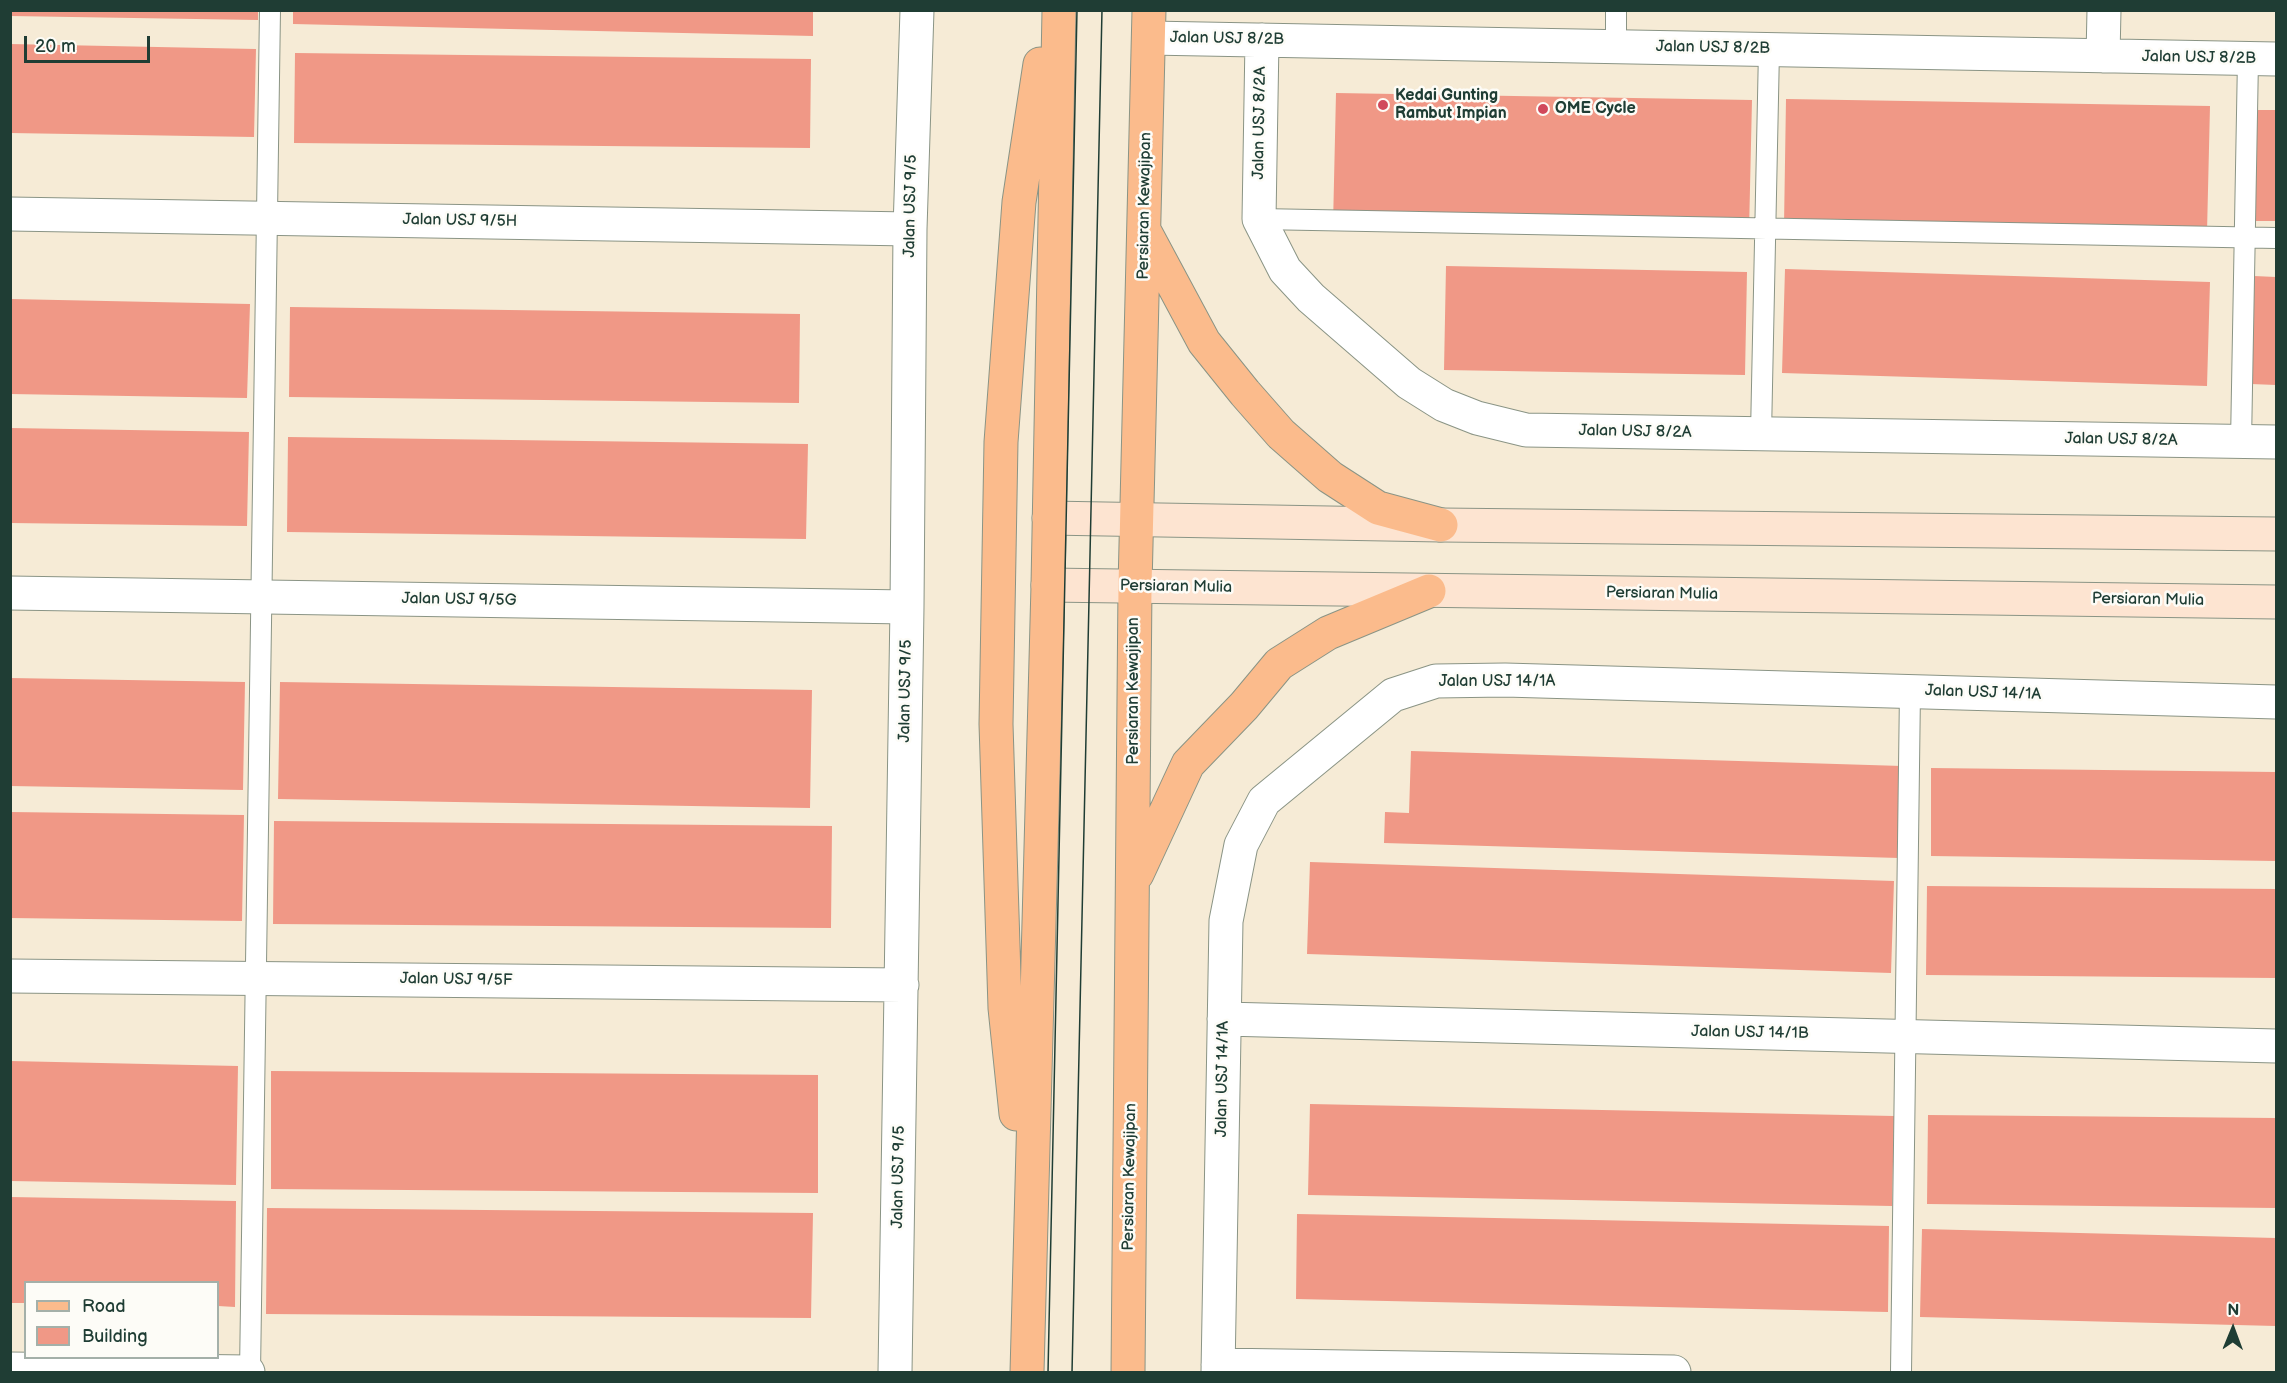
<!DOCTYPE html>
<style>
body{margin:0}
#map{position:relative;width:2287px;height:1383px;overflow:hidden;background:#f6ebd6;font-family:"Balsamiq Sans",sans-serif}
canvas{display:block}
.frame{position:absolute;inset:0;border:12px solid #1f3d34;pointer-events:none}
.legend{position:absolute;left:24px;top:1281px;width:195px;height:78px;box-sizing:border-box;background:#fdfcf7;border:2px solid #a4b0a9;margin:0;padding:8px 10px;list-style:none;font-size:18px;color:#1f3d34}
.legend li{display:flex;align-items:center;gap:12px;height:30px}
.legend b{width:30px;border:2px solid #a4b0a9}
.north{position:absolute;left:2203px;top:1299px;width:60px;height:60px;-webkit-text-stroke:4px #fdfcf7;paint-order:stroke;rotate:1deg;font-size:16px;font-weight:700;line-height:24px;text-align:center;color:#1f3d34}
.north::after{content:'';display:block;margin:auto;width:21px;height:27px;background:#1f3d34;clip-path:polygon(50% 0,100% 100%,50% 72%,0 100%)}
.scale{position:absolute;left:24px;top:36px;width:126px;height:27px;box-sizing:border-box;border:3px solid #1f3d34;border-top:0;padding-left:8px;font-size:18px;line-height:21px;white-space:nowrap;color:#1f3d34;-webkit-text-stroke:4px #fdfcf7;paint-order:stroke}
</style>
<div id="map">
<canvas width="2287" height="1383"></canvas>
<div class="frame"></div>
<ul class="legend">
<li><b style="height:8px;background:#fbbb8c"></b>Road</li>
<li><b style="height:16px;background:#f09886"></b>Building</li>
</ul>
<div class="north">N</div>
<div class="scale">20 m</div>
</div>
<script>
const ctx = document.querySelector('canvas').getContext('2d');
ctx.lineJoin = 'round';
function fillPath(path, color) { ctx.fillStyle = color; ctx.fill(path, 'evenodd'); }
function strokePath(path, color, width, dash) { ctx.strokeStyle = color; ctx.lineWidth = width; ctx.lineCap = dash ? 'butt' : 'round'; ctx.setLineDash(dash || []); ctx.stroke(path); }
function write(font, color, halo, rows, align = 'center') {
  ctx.font = font + ' "Balsamiq Sans",sans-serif'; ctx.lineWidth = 5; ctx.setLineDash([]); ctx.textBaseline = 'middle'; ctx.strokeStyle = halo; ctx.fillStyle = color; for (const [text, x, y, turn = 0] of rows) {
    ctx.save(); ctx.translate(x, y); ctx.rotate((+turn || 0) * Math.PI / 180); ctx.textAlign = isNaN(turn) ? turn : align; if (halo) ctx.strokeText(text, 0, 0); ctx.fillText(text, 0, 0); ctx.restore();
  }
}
fillPath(new Path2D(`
 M10 10H258V20L10 16Z
 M293 10H813V36L293 24Z
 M10 44 256 49 254 137 10 133Z
 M295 53 811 59 810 148 294 143Z
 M1336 93 1752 100 1749 232 1333 225Z
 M1786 99 2210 106 2207 232 1784 225Z
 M2256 110H2276V221H2254Z
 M1446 266 1747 272 1745 375 1444 370Z
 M1785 269 2210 282 2207 386 1782 373Z
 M2254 276 2276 277V385L2251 384Z
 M10 299 250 304 247 398 10 394Z
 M290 307 800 314 799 403 289 397Z
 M10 428 249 432 247 526 10 523Z
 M288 437 808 444 806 539 287 532Z
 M10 678 245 682 243 790 10 786Z
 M280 682 812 690 810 808 278 799Z
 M1411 751 1902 766 1899 858 1384 843 1385 812 1409 813Z
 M1931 768 2276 772V861L1931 856Z
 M10 812 244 815 242 921 10 918Z
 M274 821 832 826 831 928 273 924Z
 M1310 862 1894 881 1891 973 1307 954Z
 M1927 886 2276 889V978L1926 975Z
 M10 1061 238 1066 236 1185 10 1181Z
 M271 1071 818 1075V1193L271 1189Z
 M1310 1104 1894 1116 1892 1206 1308 1195Z
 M1928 1115 2276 1118V1208L1927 1204Z
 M10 1197 236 1201 235 1307 218 1306V1282H26V1303H10Z
 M267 1208 813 1213 811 1318 266 1314Z
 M1297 1214 1889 1226 1888 1312 1296 1299Z
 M1922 1229 2276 1238V1326L1920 1317Z`), '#f09886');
const lane = new Path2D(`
 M1616 46V10
 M1259 219 2276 238
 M1761 434 1769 50
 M2241 442 2248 59
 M250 1372 270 10
 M1901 1372 1910 691`);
const street = new Path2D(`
 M1149 38 2276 59
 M1262 40 1259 219 1285 270 1311 298 1409 383 1444 405 1477 418 1526 430 2276 442
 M2103 56 2104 10
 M10 214 910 229
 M10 593 907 607
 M10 976 902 985
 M1224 1019 2276 1046
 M1218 1365 1674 1372
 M10 1369 248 1372
 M895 1372 907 607 910 229 917 10
 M1218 1372 1226 921 1241 845 1264 801 1393 695 1436 681 1505 680 2276 702`);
const secondary = new Path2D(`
 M1049 518 1441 525 2276 534
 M1048 585 2276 602`);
const primary = new Path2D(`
 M1145 232 1204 342 1245 393 1281 434 1330 477 1378 508 1441 525
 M1137 874 1188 764 1244 706 1279 664 1328 633 1429 591
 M1016 1114 1005 1008 996 724 1001 442 1019 202 1040 64
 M1027 1372 1048 585 1059 10
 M1128 1372 1135 586 1149 10`);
strokePath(lane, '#8a9485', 22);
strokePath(street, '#8a9485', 35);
strokePath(secondary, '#8a9485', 35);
strokePath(primary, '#8a9485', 35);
strokePath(lane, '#fff', 20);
strokePath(street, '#fff', 33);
strokePath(secondary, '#fde4d1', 33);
strokePath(primary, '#fbbb8c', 33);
strokePath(new Path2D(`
 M1048 1372 1077 10
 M1072 1372 1102 10`), '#1f3d34', 1.5);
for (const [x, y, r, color] of [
 [1383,105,6,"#d1495b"],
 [1543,109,6,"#d1495b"]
]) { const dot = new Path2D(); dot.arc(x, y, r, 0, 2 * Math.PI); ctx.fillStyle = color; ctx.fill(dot); strokePath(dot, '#fdfcf7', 2); }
write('16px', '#1f3d34', '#fdfcf7', [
 ["Jalan USJ 8/2B",1227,39,1],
 ["Jalan USJ 8/2B",1713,48,1],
 ["Jalan USJ 8/2B",2199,58,1],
 ["Jalan USJ 8/2A",1260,123,-89],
 ["Jalan USJ 9/5",911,206,-89],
 ["Persiaran Kewajipan",1145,206,-89],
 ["Jalan USJ 9/5H",460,221,1],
 ["Jalan USJ 8/2A",1635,432,1],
 ["Jalan USJ 8/2A",2121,440,1],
 ["Persiaran Mulia",1176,587,1],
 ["Persiaran Mulia",1662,594,1],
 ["Jalan USJ 9/5G",459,600,1],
 ["Persiaran Mulia",2148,600,1],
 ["Jalan USJ 14/1A",1497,682],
 ["Jalan USJ 9/5",906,691,-89],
 ["Persiaran Kewajipan",1134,691,-90],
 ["Jalan USJ 14/1A",1983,693,2],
 ["Jalan USJ 9/5F",456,980,1],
 ["Jalan USJ 14/1B",1750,1033,1],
 ["Jalan USJ 14/1A",1223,1079,-89],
 ["Jalan USJ 9/5",899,1177,-89],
 ["Persiaran Kewajipan",1130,1177,-89]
]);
write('bold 16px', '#1f3d34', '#fdfcf7', [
 ["Kedai Gunting",1395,96],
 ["Rambut Impian",1395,114],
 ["OME Cycle",1555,109]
], 'left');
</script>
